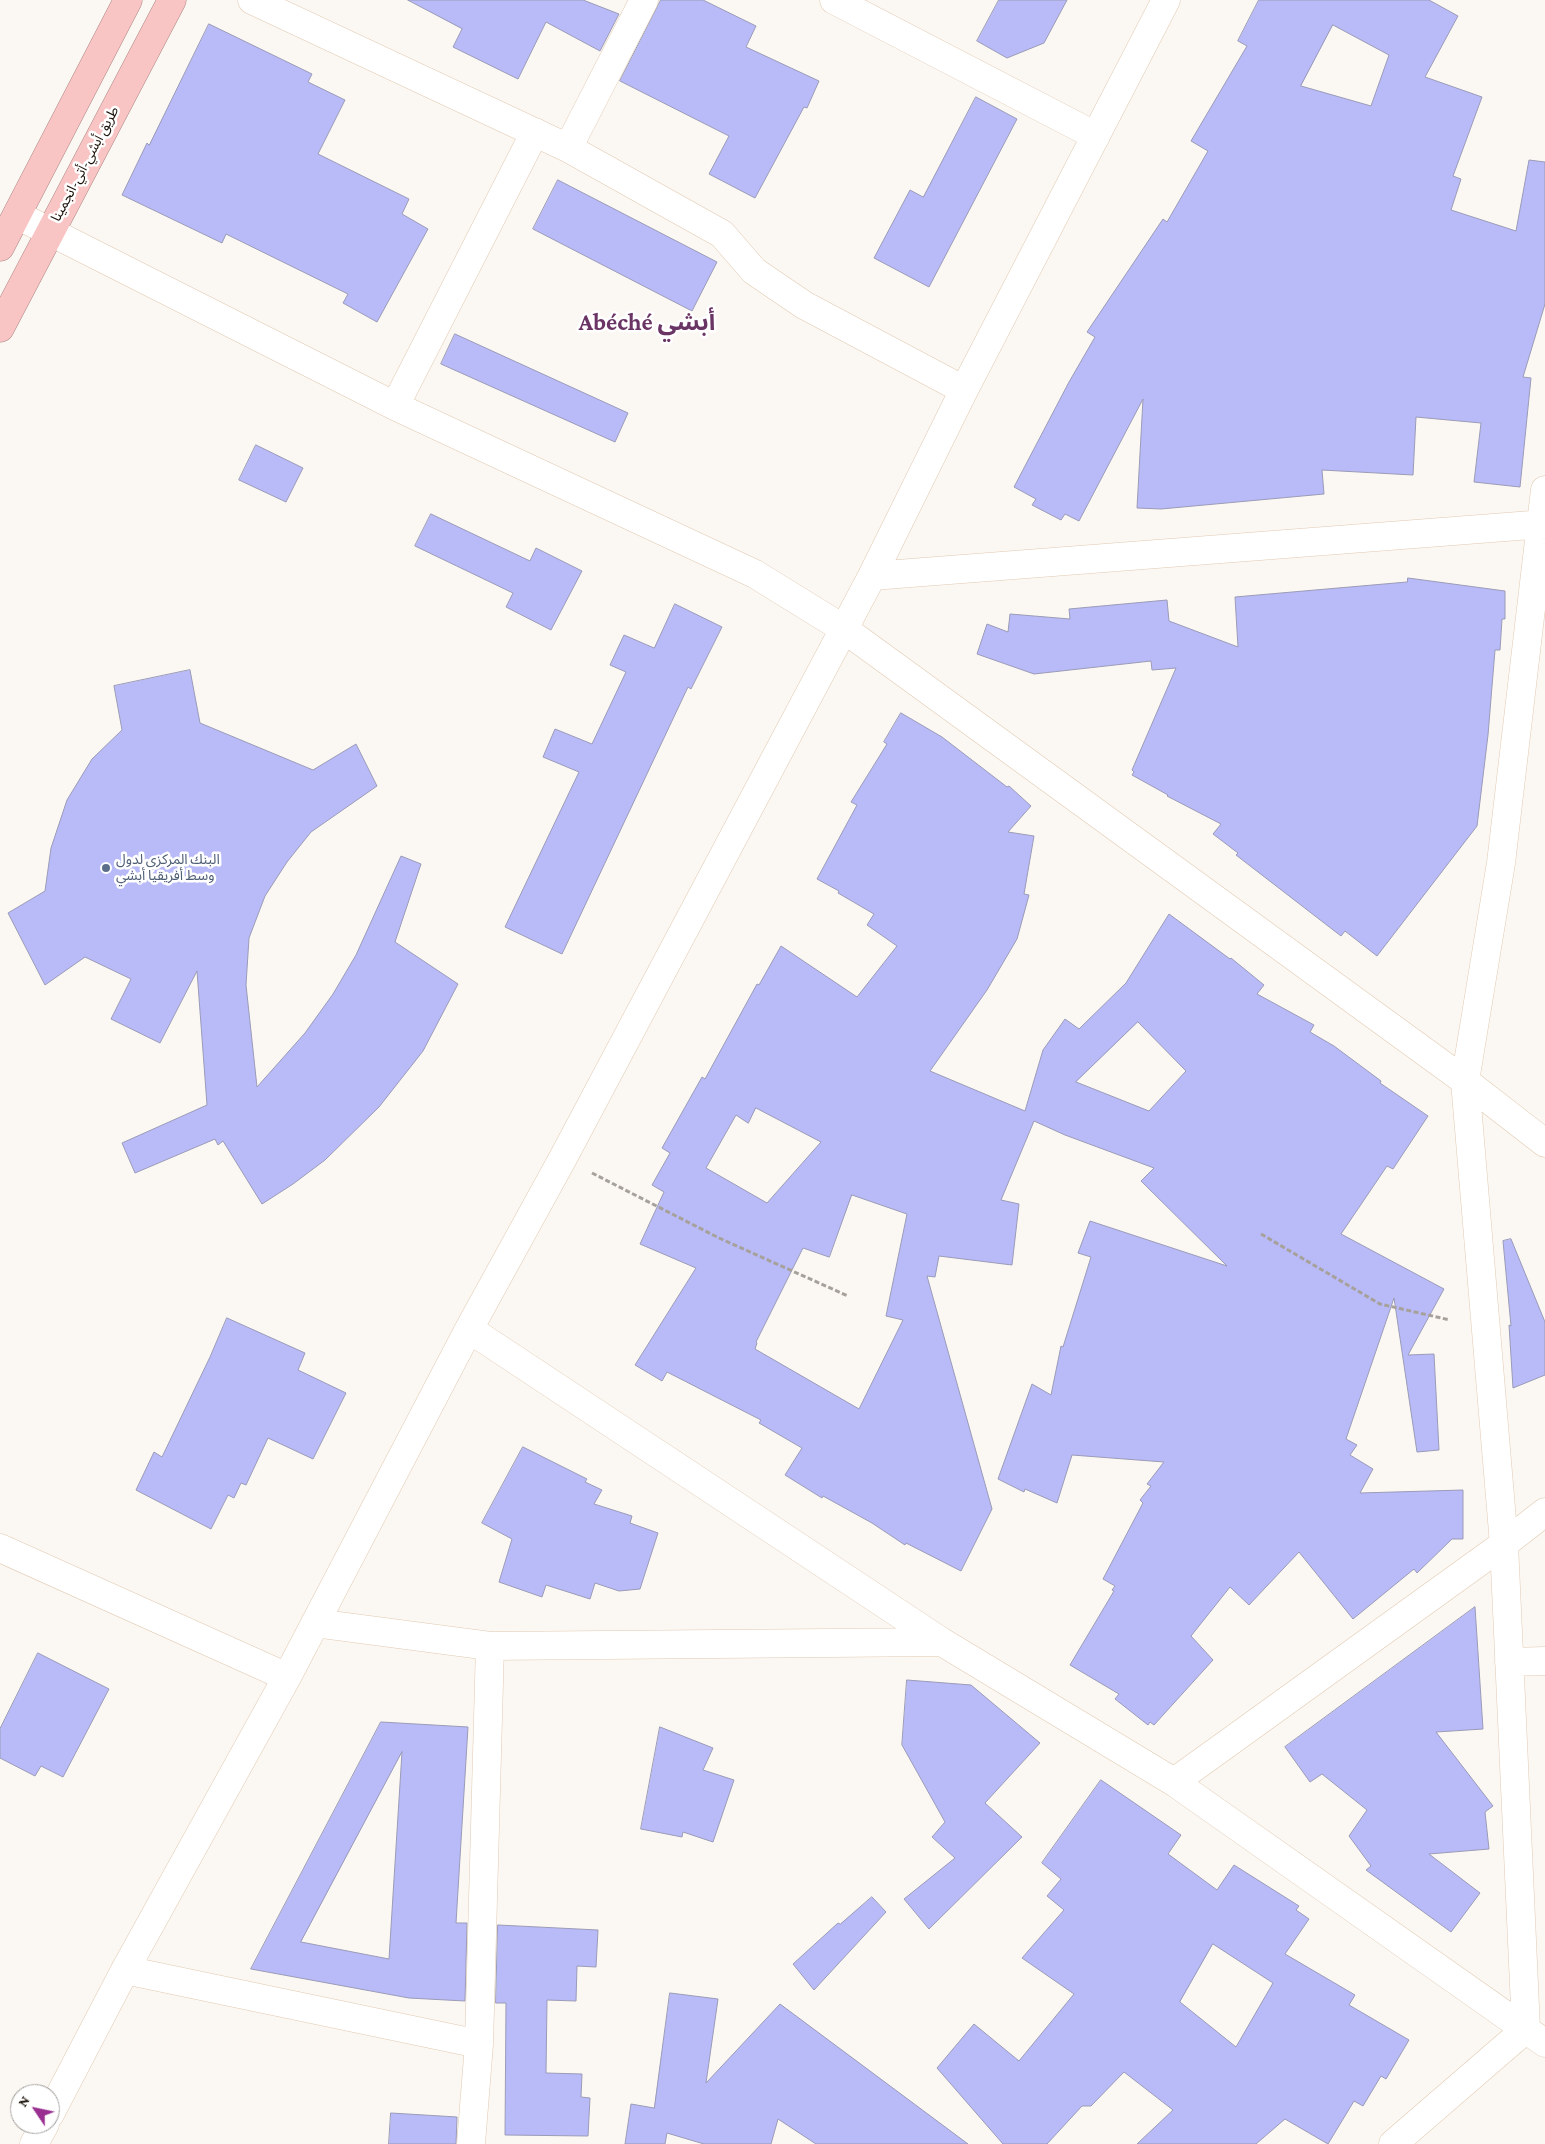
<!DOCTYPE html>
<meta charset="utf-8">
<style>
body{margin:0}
#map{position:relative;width:1545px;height:2144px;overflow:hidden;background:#fbf7f2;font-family:"Crimson Pro",serif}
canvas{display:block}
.north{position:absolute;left:10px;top:2084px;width:50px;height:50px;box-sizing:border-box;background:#fff;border:1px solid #a3a09d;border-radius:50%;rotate:304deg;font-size:14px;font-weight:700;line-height:20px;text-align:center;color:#1a1209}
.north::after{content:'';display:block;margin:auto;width:18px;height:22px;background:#992f91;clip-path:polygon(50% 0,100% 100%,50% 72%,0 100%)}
</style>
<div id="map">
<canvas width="1545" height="2144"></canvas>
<div class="north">N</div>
</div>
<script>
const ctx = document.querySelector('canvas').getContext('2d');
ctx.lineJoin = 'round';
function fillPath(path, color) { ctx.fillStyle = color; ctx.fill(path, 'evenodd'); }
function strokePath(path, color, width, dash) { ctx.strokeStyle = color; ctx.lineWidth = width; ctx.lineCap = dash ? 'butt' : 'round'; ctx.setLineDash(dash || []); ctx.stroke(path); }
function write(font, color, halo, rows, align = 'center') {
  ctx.font = font + ' "Crimson Pro","Noto Sans Arabic",serif'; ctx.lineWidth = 5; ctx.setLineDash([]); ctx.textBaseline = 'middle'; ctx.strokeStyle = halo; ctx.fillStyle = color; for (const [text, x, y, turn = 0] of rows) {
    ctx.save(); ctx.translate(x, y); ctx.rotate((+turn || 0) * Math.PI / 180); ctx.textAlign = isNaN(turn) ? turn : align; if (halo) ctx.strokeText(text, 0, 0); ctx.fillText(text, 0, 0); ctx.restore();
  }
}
const building = new Path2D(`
 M408 0H583L619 14 600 51 546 22 518 79 453 47 462 29Z
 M661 0H703L756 26 746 47 819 81 807 108 804 107 755 198 709 174 729 136 620 81Z
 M999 0H1067L1044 43 1007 58 977 41Z
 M1259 0H1429L1458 16 1425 77 1482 97 1453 176 1461 179 1451 210 1516 231 1529 160 1545 162V304L1523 377 1531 378 1520 487 1474 482 1481 423 1416 417 1413 475 1322 470 1324 494 1161 509 1137 508 1143 399 1079 521 1065 514 1061 520 1032 505 1036 499 1014 487 1069 382 1095 337 1087 332 1163 219 1167 222 1208 151 1191 141 1247 46 1238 41ZM1333 25 1389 55 1371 106 1301 86Z
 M209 24 312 74 308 82 345 100 318 154 409 199 402 214 428 229 377 322 343 303 348 294 226 234 222 243 122 195 147 143 149 145Z
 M976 97 1017 119 929 287 874 258 910 190 923 197Z
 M558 180 717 262 692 311 533 229Z
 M455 334 628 413 615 442 441 364Z
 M256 445 303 468 286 502 239 480Z
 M431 514 530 561 536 548 582 571 551 630 506 607 513 593 415 546Z
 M1408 578 1505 591V619H1502L1500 650H1495L1488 735 1477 826 1377 956 1345 931 1341 936 1236 855 1238 853 1213 834 1221 824 1167 796 1168 795 1132 775 1134 772 1132 770 1176 668 1152 670 1151 661 1034 674 977 654 987 624 1008 632 1010 614 1070 619 1069 609 1167 600 1169 621 1238 647 1235 597 1407 582Z
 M675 604 722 627 691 689 688 687 562 954 505 927 579 772 543 757 555 729 592 744 626 672 610 665 624 635 654 648Z
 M190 670 200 723 313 770 356 744 377 786 311 832 287 862 265 896 249 938 246 985 257 1087 305 1033 333 994 356 955 401 856 421 864 395 942 458 984 423 1051 379 1107 325 1160 293 1184 262 1204 223 1141 218 1145 215 1139 135 1173 122 1143 207 1105 197 971 160 1043 111 1019 131 979 85 957 45 985 8 913 45 891 51 848 67 800 92 759 122 730 114 686Z
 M901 713 942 737 1007 787 1009 786 1031 806 1008 832 1034 836 1024 894 1029 895 1017 939 987 990 930 1071 1025 1111 1043 1050 1065 1019 1079 1029 1126 983 1169 914 1230 959 1231 958 1264 985 1257 994 1314 1025 1310 1032 1334 1046 1381 1081 1380 1083 1428 1116 1393 1169 1387 1166 1341 1234 1444 1289 1408 1355 1434 1354 1439 1450 1417 1452 1394 1298 1346 1439 1357 1445 1350 1455 1373 1469 1360 1493 1463 1490V1539H1452L1417 1573 1414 1569 1353 1619 1299 1552 1249 1605 1230 1587 1191 1636 1213 1660 1154 1725 1150 1722 1148 1725 1115 1699 1119 1694 1070 1665 1114 1591 1112 1590 1115 1586 1103 1579 1143 1503 1140 1500 1151 1486 1147 1484 1164 1462 1072 1455 1057 1503 1025 1489 1024 1492 998 1479 1032 1384 1051 1395 1061 1346 1063 1347 1091 1257 1078 1253 1090 1221 1227 1266 1141 1181 1154 1168 1065 1135 1034 1121 1001 1200 1019 1204 1012 1265 939 1256 935 1277 927 1276 992 1509 961 1571 906 1543 905 1545 872 1523 823 1496 822 1498 785 1475 802 1448 759 1423 761 1420 667 1372 662 1381 635 1365 696 1268 640 1244 664 1192 652 1185 670 1153 662 1148 702 1077 705 1079 757 984 759 985 781 946 857 997 897 946 867 925 874 914 838 893 839 891 817 879 857 805 851 802 887 744 884 742ZM1138 1022 1186 1071 1149 1111 1076 1082ZM756 1108 821 1142 767 1203 706 1168 736 1115 748 1123ZM852 1195 907 1214 886 1316 903 1320 859 1409 755 1349 757 1343 756 1342 803 1248 829 1257Z
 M1511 1239 1545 1322V1375L1513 1388 1509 1325 1511 1326 1503 1241Z
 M227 1318 305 1353 298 1370 346 1393 313 1459 268 1438 246 1485 241 1483 234 1498 228 1495 211 1529 136 1490 154 1452 162 1457 210 1357Z
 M523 1447 587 1479 585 1482 602 1490 594 1504 632 1516 630 1523 658 1533 640 1589 619 1591 595 1583 590 1599 546 1585 542 1597 499 1582 512 1539 482 1523Z
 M1475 1607 1483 1729 1436 1732 1493 1806 1485 1812 1489 1849 1429 1854 1480 1893 1451 1932 1366 1870 1371 1866 1349 1836 1367 1810 1322 1774 1310 1782 1285 1747Z
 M38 1653 109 1689 63 1777 41 1766 35 1776 0 1758V1729Z
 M907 1680 971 1685 1040 1743 985 1803 1022 1837 929 1929 904 1899 955 1858 932 1837 945 1822 902 1745Z
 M381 1722 468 1727 456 1923H467L465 2001 409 1998 251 1969ZM402 1752 389 1959 301 1942Z
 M660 1727 713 1748 703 1770 734 1780 713 1842 683 1832 682 1837 641 1829Z
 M1101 1780 1181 1835 1168 1854 1217 1890 1234 1865 1299 1906 1296 1910 1309 1919 1285 1954 1355 1995 1349 2005 1409 2040 1386 2079 1381 2076 1363 2106 1354 2101 1328 2144 1285 2119 1256 2144H1137L1173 2110 1124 2072 1091 2106H1082L1047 2144H1003L937 2068 974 2024 1019 2061 1074 1994 1022 1958 1064 1910 1047 1896 1061 1879 1042 1863ZM1213 1944 1273 1983 1236 2047 1180 2002Z
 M872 1897 886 1912 814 1990 793 1964 838 1923 840 1924Z
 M498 1925 598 1930 596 1967 577 1966 576 2001 547 2000 546 2073 582 2074 581 2097 590 2098 588 2136 505 2135 506 2003H496Z
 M670 1993 718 1999 706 2083 780 2004 968 2144H816L778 2119 771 2144H704L667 2133 665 2144H625L631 2104 654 2108Z
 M391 2113 457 2117 456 2144H389Z`);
fillPath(building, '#b9baf8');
strokePath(building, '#9a9bb7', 1);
const street = new Path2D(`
 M252 0 568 148 722 234 754 271 804 305 964 390
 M834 0 1096 136
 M568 148 644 0
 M17 215 395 406 755 574 844 629 1465 1081 1545 1143
 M395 406 535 132
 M872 576 1545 524
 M469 1329 942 1642 1174 1782 1545 2043
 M0 1548 287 1677
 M315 1623 490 1646 942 1642
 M1509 1662 1545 1661
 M1174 1782 1504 1544 1545 1512
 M125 1970 479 2044
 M50 2114 125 1970 287 1677 469 1329 563 1158 872 576 964 390 1166 0
 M34 2144 45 2124
 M471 2144 479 2044 490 1646
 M1393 2144 1526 2029 1504 1544 1465 1081 1501 863 1545 490`);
const highway = new Path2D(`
 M0 247 128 0
 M0 328 172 0`);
strokePath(street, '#e1cab2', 29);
strokePath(highway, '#ab8683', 29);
strokePath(new Path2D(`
 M592 1173 719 1238 848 1296
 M1261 1234 1380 1304 1450 1320`), '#a7a19b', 3, [5, 2.5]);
strokePath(street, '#fff', 28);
strokePath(highway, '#f9c4c4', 28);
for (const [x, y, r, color] of [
 [106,868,5,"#5c6f8a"]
]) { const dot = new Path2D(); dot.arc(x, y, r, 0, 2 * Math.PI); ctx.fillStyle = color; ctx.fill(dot); strokePath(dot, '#fff', 2); }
write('14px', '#1a1209', '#fff', [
 ["طريق أبشي-أتي-انجمينا",85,164,-62]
]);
write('14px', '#4e5e75', '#fff', [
 ["البنك المركزي لدول",116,860],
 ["وسط أفريقيا أبشي",116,876]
], 'left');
write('bold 24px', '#6a3565', '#fff', [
 ["Abéché أبشي",647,323]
]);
</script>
